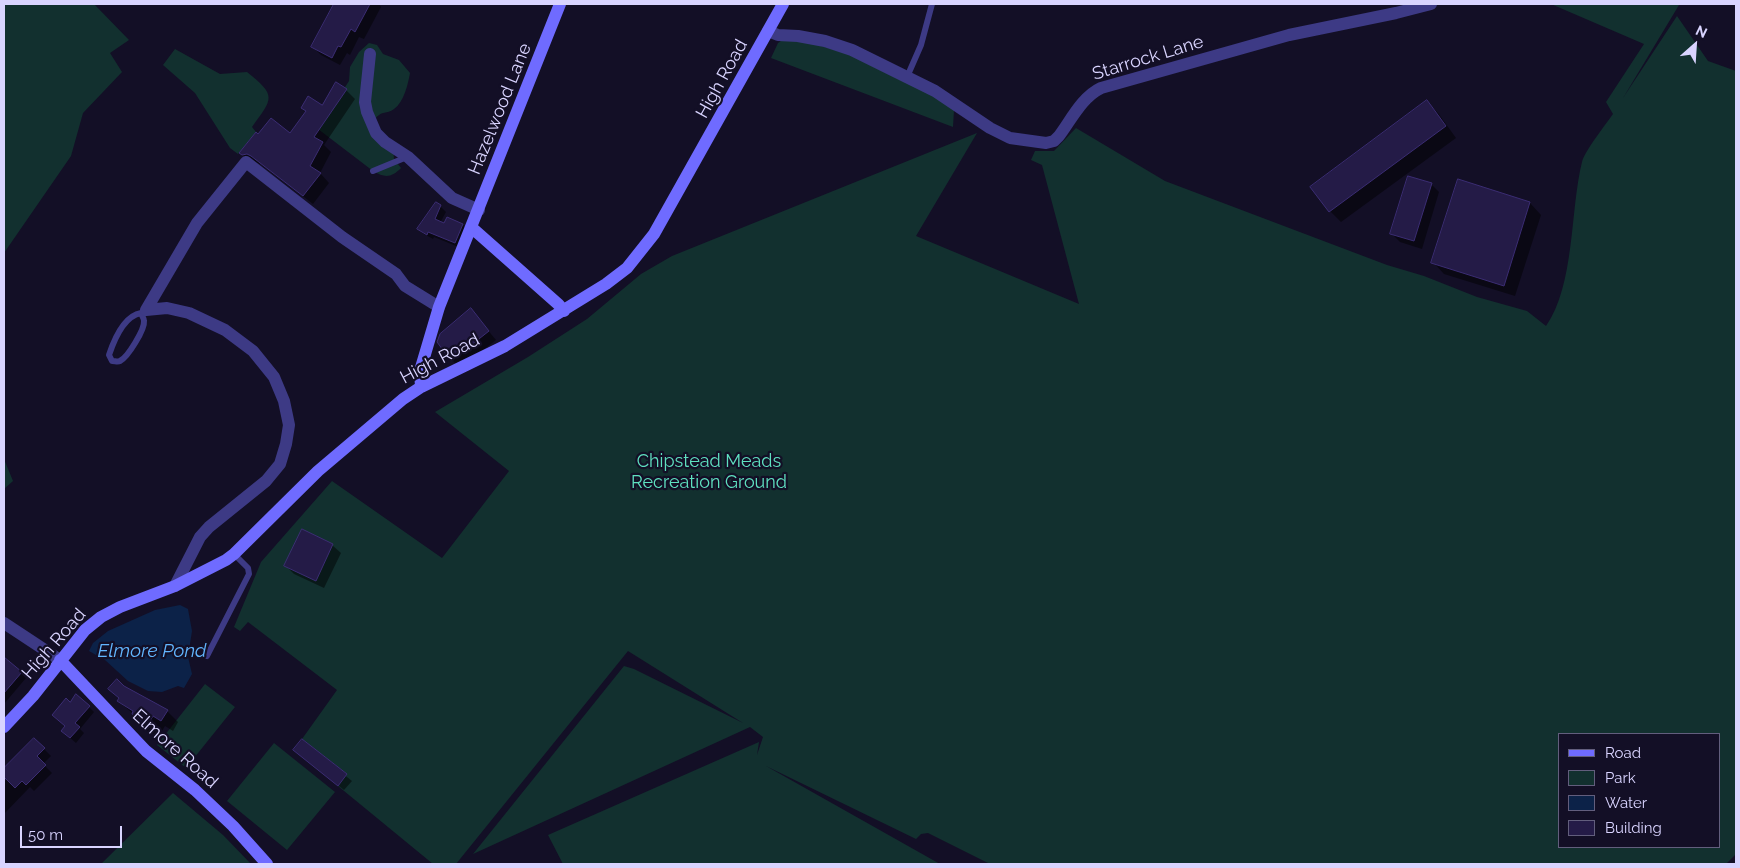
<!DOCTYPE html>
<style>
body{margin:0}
#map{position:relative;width:1740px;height:868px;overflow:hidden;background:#130f26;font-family:Raleway,sans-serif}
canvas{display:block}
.frame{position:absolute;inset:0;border:5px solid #d9d4ff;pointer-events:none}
.legend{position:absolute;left:1558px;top:733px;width:162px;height:115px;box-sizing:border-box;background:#130f26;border:1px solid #625e7d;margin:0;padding:6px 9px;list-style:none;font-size:15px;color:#d9d4ff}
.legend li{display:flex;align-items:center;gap:10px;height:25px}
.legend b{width:25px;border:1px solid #625e7d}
.north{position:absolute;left:1670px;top:20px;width:50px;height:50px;-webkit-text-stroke:4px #130f26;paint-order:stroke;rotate:26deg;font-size:14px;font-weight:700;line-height:20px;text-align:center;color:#d9d4ff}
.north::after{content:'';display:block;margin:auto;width:18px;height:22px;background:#d9d4ff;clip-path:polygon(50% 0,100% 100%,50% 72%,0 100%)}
.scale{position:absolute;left:20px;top:826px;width:102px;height:22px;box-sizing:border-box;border:2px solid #d9d4ff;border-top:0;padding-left:6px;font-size:15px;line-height:18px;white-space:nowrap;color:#d9d4ff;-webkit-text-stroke:4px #130f26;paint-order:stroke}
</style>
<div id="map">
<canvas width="1740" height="868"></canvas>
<div class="frame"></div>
<ul class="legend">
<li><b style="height:6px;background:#6f6bff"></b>Road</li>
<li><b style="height:14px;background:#12302f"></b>Park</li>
<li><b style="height:14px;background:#0c2248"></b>Water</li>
<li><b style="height:14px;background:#241b47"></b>Building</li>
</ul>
<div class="north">N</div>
<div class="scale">50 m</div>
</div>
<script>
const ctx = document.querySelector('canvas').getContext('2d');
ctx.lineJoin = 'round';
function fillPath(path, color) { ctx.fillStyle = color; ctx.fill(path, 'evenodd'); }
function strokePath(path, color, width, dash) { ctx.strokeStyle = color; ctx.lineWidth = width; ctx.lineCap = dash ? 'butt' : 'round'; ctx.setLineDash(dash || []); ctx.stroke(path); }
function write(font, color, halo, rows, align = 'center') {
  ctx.font = font + ' Raleway,sans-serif'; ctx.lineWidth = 4.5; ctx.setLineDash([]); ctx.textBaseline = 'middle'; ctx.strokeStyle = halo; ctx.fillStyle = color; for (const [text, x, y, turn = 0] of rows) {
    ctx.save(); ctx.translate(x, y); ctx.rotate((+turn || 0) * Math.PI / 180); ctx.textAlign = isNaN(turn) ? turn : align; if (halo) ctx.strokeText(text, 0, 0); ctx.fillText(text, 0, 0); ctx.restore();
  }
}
fillPath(new Path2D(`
 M4 4H94L129 40 110 53 122 72 83 113 71 156 4 253Z
 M1551 4H1677L1679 5 1623 98 1677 16 1708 61 1736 71V854L1726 864H990L928 833 921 834 916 839 766 766 940 864H563L548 835 759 742 757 755 763 737 750 727 473 854 624 666 634 669 743 723 628 651 456 864H433L338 786 347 774 302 739 337 690 248 622 240 631 234 627 261 562 332 481 442 558 509 471 435 412 528 357 587 319 641 274 672 256 977 133 916 236 1079 304 1042 165 1031 160 1035 151H1054L1076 128 1165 181 1387 265 1424 276 1477 297 1527 311 1546 326C1575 285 1570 210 1582 162 1584 152 1606 124 1613 114L1606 102 1644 44ZM1559 734H1719V847H1559Z
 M784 39 800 40 850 54 935 95 954 110 953 127 771 58 778 43Z
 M369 43 377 45 383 54 399 60 410 73C408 84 404 102 394 109 386 115 383 109 374 120L393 147 394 159 401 168C391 178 385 178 373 171L318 129 349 81 350 67 359 52Z
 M175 49 220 74 247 72C277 96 273 98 252 127L256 132 238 154 230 148 195 93 163 65Z
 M4 459 13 481 4 489Z
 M205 684 235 707 186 768 157 745Z
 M274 743 335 792 287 850 227 801Z
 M173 793 223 835 251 864H101Z`), '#12302f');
fillPath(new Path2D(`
 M180 605 188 609 192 631 188 657 192 674 184 688 178 686 162 692 148 691 128 681 105 660 89 651 93 643 108 631 155 610Z`), '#0c2248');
fillPath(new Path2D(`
 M335 4H379L381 7 364 39 359 37 350 55 347 53 340 65 321 55 313 47Z
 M346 90 355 99 324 145 331 152 320 173 329 183 313 204 262 164 250 162 241 153 259 135H291L307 112 302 108 323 107Z
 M1427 102 1438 113 1456 138 1341 222 1330 211Z
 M1459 181 1530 203 1541 215 1515 296 1444 274 1433 262Z
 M1431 184 1439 192 1422 249 1400 242 1392 234Z
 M440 206 446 212 440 223 444 225 447 219 463 225 468 230 461 248 434 237 433 239 424 234 418 229Z
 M471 310 496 340 460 368 452 360Z
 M332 545 341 553 324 588 294 574 286 566Z
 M8 662 26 678 4 704V668Z
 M123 687 167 711 178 722 173 731 165 726 162 731 158 729 155 735 146 730 135 719 136 716 118 701 120 699 109 689Z
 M70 704 89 707 94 712 80 729 84 733 76 743 68 736 66 727Z
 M34 739 51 756 43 764 52 773 34 791 30 787 4 814V782L7 779 4 776V770Z
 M302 741 352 781 344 790 295 750Z`), '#0007');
const building = new Path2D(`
 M334 4H370L355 32 351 29 341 47 338 46 332 58 311 47Z
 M336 82 347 89 314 137 323 142 310 166 321 173 303 196 251 156 247 154 242 155 239 153 256 132 258 134 271 118 290 133 306 111 301 108 308 96 322 105Z
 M1427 100 1446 126 1329 212 1310 187Z
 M1408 176 1432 183 1414 241 1390 234Z
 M1458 179 1530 202 1504 286 1431 263Z
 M436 202 441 205 435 219 444 223 447 217 463 224 455 243 428 232 427 235 417 229Z
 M471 308 489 331 451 361 437 342 440 334Z
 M302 529 333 544 316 581 284 566Z
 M4 657 22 672 4 693Z
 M117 679 124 686 168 710 161 721 153 716 150 721 146 719 144 725 134 719 135 716 132 714 133 711 117 701 119 698 108 689Z
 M76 694 90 706 75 723 80 727 70 738 61 731 65 726 52 715 66 698 70 702Z
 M34 738 45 748 37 756 46 765 26 785 22 781 15 788 4 777V768Z
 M302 739 347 774 338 786 293 750Z`);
fillPath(building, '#241b47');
strokePath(building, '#3b2d73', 1);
strokePath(new Path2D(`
 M907 77 921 45 932 4
 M373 171 407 157
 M141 313C142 316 144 318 144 321 145 329 128 357 120 361 118 362 115 361 112 361L109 355C114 340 124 316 141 313Z
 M207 656 249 574 248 568 234 554`), '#3d3a85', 6);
strokePath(new Path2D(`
 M768 31 778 35 798 36 825 41 852 50 935 91 990 128 1010 138 1046 143 1054 141 1059 136C1071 120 1082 97 1101 88L1289 35 1396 13 1431 4
 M370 54 365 102 367 112 376 133 385 142 408 157 452 198 479 210
 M146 310 197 223 246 162 342 237 396 274 405 286 439 307
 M146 310 167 308 189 313 225 330 253 351 274 377 284 401 289 425 286 444 280 464 266 481 209 527 200 537 175 586
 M4 623 60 660`), '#3d3a85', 12);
strokePath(new Path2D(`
 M471 227 558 304 564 311
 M421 387 420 371 439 307 560 4
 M60 660 146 751 195 790 233 826 267 864
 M4 727 33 696 85 630 101 617 120 607 175 586 226 560 234 554 318 471 403 399 421 387 505 346 606 284 627 268 654 234 783 4`), '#6f6bff', 12);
write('18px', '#d9d4ff', '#130f26', [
 ["Starrock Lane",1148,58,-17],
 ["High Road",722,79,-61],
 ["Hazelwood Lane",500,109,-68],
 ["High Road",440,359,-28],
 ["High Road",54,644,-49],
 ["Elmore Road",175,749,42]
]);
write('18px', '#5fe0c0', '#130f26', [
 ["Chipstead Meads",709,462],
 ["Recreation Ground",709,483]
]);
write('italic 19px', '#62b6ff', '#130f26', [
 ["Elmore Pond",152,651]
]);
</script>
